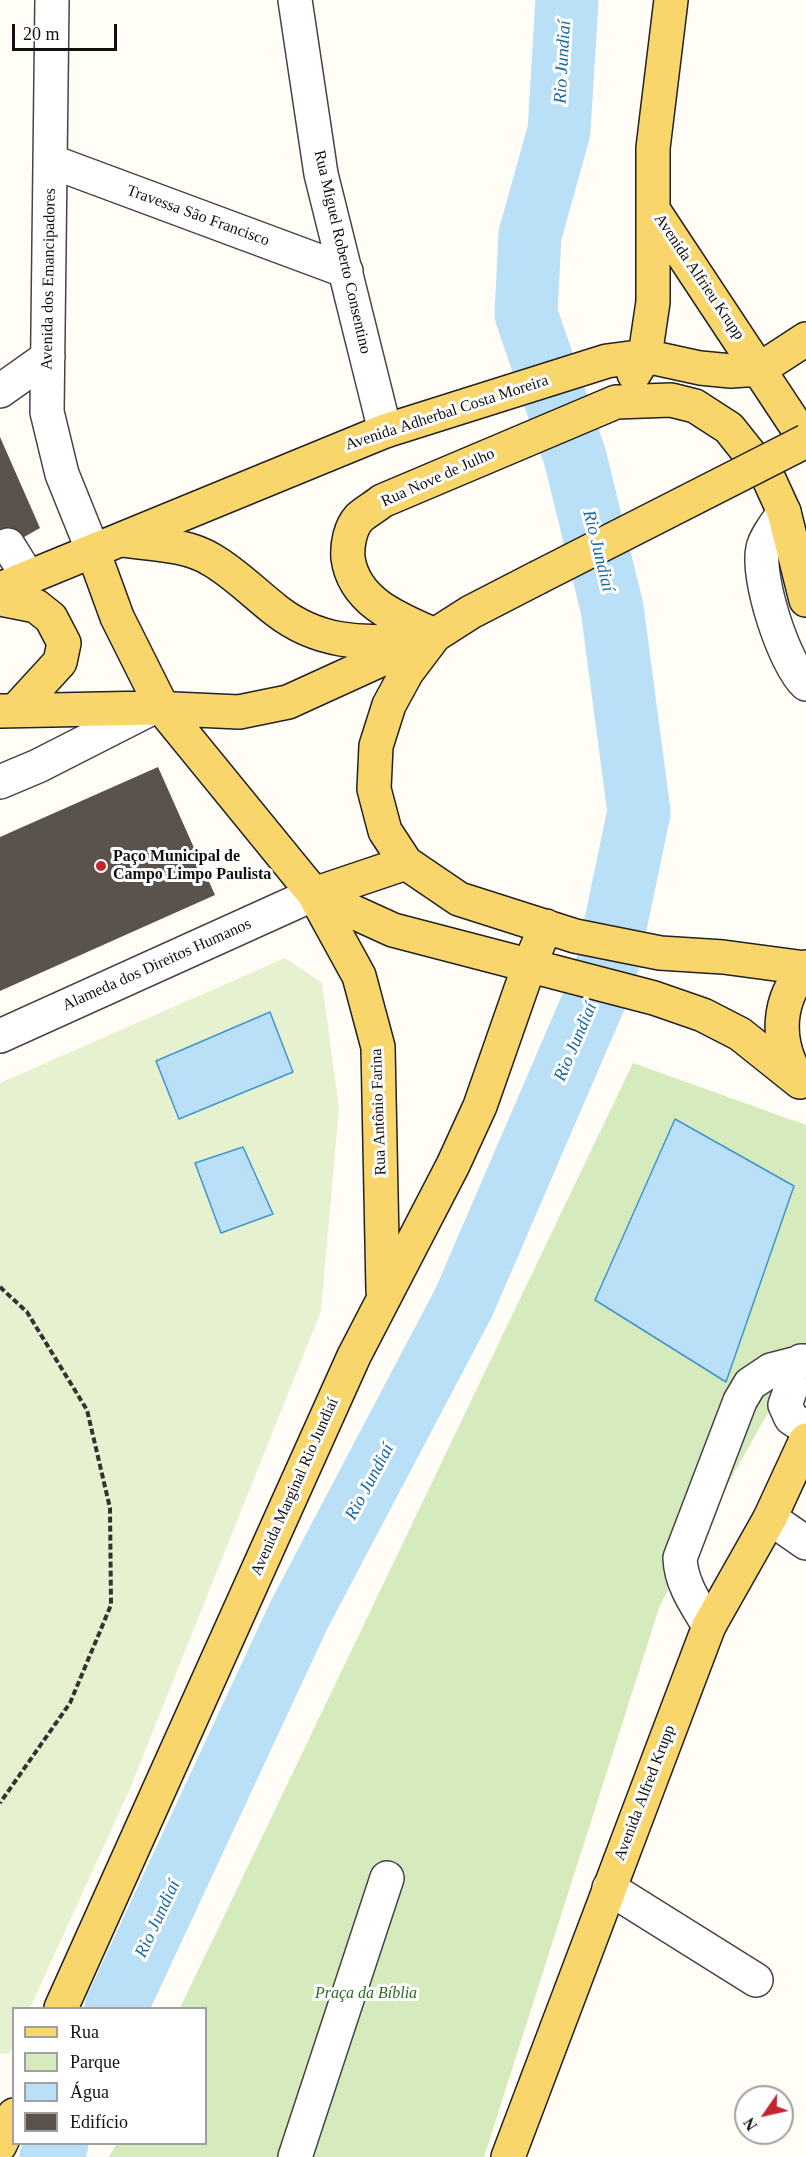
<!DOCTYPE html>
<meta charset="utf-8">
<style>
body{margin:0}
#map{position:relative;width:806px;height:2157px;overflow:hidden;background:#fffdf5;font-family:"Times New Roman",serif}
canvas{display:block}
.legend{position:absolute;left:12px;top:2007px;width:195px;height:138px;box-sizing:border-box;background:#fff;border:2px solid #a0a0a0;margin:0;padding:8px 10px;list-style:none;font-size:18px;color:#111}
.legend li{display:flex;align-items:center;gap:12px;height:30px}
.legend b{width:30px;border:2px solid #a0a0a0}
.north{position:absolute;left:734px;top:2085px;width:60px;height:60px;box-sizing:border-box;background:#fff;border:2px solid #a0a0a0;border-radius:50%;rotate:236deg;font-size:16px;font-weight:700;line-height:24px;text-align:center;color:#111}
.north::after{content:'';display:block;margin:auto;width:21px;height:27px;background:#c4262e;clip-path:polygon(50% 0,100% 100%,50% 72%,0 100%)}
.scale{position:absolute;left:12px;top:24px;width:105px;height:27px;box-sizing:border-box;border:3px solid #111;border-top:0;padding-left:8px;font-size:18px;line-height:21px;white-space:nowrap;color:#111;-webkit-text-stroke:4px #fff;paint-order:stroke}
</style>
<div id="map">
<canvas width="806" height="2157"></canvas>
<ul class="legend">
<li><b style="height:8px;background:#f9d66b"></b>Rua</li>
<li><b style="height:16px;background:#d5ebbd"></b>Parque</li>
<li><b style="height:16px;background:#b9e0f7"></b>Água</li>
<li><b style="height:16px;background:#5a524d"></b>Edifício</li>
</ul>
<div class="north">N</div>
<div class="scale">20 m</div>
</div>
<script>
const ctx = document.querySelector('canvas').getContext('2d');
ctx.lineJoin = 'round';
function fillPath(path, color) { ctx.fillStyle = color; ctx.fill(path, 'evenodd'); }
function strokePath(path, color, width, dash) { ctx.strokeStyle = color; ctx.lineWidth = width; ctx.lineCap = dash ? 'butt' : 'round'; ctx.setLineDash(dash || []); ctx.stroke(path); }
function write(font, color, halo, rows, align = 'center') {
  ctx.font = font + ' "Times New Roman",serif'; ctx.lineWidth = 6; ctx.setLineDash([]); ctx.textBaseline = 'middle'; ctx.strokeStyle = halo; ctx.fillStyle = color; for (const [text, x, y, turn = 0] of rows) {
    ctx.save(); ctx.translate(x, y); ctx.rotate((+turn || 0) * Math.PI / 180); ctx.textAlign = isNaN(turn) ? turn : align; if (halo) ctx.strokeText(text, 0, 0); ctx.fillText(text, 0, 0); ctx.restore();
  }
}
fillPath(new Path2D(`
 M633 1063 806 1125V1345L660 1605 484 2157H109L116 2144H206V2008H180Z`), '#d5ebbd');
fillPath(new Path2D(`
 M285 958 322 983 339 1108 321 1311 129 1791 30 2008H14L13 2045 10 2053 0 2054V1083Z`), '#e6f2cf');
const water = new Path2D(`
 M270 1012 293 1072 179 1119 156 1061Z
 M675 1119 794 1186 726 1382 595 1300Z
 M243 1147 273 1214 221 1233 195 1163Z`);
fillPath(water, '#b9e0f7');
strokePath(water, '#3f96cf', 1.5);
strokePath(new Path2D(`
 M116 2008 299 1615 464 1302 605 975 639 812 612 608 575 457 526 314 530 235 559 131 567 0
 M51 2157 57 2144`), '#b9e0f7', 63);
fillPath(new Path2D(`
 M0 437 40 528 3 549 0 545Z
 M158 767 215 895 0 991V837Z`), '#5a524d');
const minor = new Path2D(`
 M52 0 47 412 62 474 93 551
 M295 0 321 174 385 431
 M50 161 346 271
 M0 391 48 357
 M784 512C777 523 766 536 763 548 756 577 784 664 806 684
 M8 545 28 577
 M0 782 38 766 152 708
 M0 1036 314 894
 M801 1361 785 1405 791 1418 806 1428
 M770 1518 806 1543
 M709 1626C696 1604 681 1584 680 1558L740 1401 750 1384 771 1370 806 1361
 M609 1888 756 1980
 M295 2157 387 1878`);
const major = new Path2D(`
 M654 211 806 441
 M760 369 806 339
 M634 374 645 356 653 302V148L671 0
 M122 540C151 544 187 544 212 560 236 574 256 595 277 611 317 642 362 645 409 639
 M93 551 117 617 163 709 314 894 359 976 378 1047 383 1291
 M0 589 385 431 607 361 645 356 700 368 731 371 760 369
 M0 599 36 606 51 618 64 643 60 662 16 710
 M435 635C398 619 354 602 348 558 347 545 350 528 359 518 365 512 375 507 382 501L616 402 671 400 695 406 729 428 768 477 784 512 806 600
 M435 635 407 672 389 705 376 746 374 789 385 831 406 863 459 899 575 936 660 953 723 957 805 968
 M0 711 152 708 239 712 288 702 435 635 471 612 537 578
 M314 894 393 930 654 998 703 1015 740 1034 800 1082
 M314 894 406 863
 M797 1077C775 1040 777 1000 806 967
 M61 2008 354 1356 453 1165 480 1106 529 966 546 926
 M0 2145 14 2115
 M508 2157 709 1626 770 1518 806 1440`);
strokePath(minor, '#444', 36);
strokePath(major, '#222', 36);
strokePath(new Path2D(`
 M0 1287 27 1312 87 1410 110 1508 111 1605 70 1703 0 1803`), '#333', 4, [6, 3]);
strokePath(minor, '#fff', 33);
strokePath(major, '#f9d66b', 33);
const majorBridge = new Path2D(`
 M537 578 806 441`);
strokePath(majorBridge, '#222', 36, []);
strokePath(majorBridge, '#f9d66b', 33);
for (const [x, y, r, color] of [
 [101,866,6,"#c4262e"]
]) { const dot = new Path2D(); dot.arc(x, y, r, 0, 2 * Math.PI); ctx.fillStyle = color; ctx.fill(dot); strokePath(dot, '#fff', 2); }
write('16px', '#111', '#fff', [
 ["Travessa São Francisco",198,216,20],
 ["Rua Miguel Roberto Consentino",342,252,77],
 ["Avenida Alfrieu Krupp",699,277,56],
 ["Avenida dos Emancipadores",49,279,-89],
 ["Avenida Adherbal Costa Moreira",447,413,-18],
 ["Rua Nove de Julho",438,478,-24],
 ["Alameda dos Direitos Humanos",157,965,-24],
 ["Rua Antônio Farina",379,1112,-92],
 ["Avenida Marginal Rio Jundiaí",295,1487,-66],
 ["Avenida Alfred Krupp",645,1793,-69]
]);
write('bold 16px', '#111', '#fff', [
 ["Paço Municipal de",113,857],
 ["Campo Limpo Paulista",113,875]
], 'left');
write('italic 16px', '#2f6b1f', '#fff', [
 ["Praça da Bíblia",366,1994]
]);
write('italic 18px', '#1768a6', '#fff', [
 ["Rio Jundiaí",563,62,-87],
 ["Rio Jundiaí",598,551,76],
 ["Rio Jundiaí",576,1042,-67],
 ["Rio Jundiaí",370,1482,-62],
 ["Rio Jundiaí",158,1919,-65]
]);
</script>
